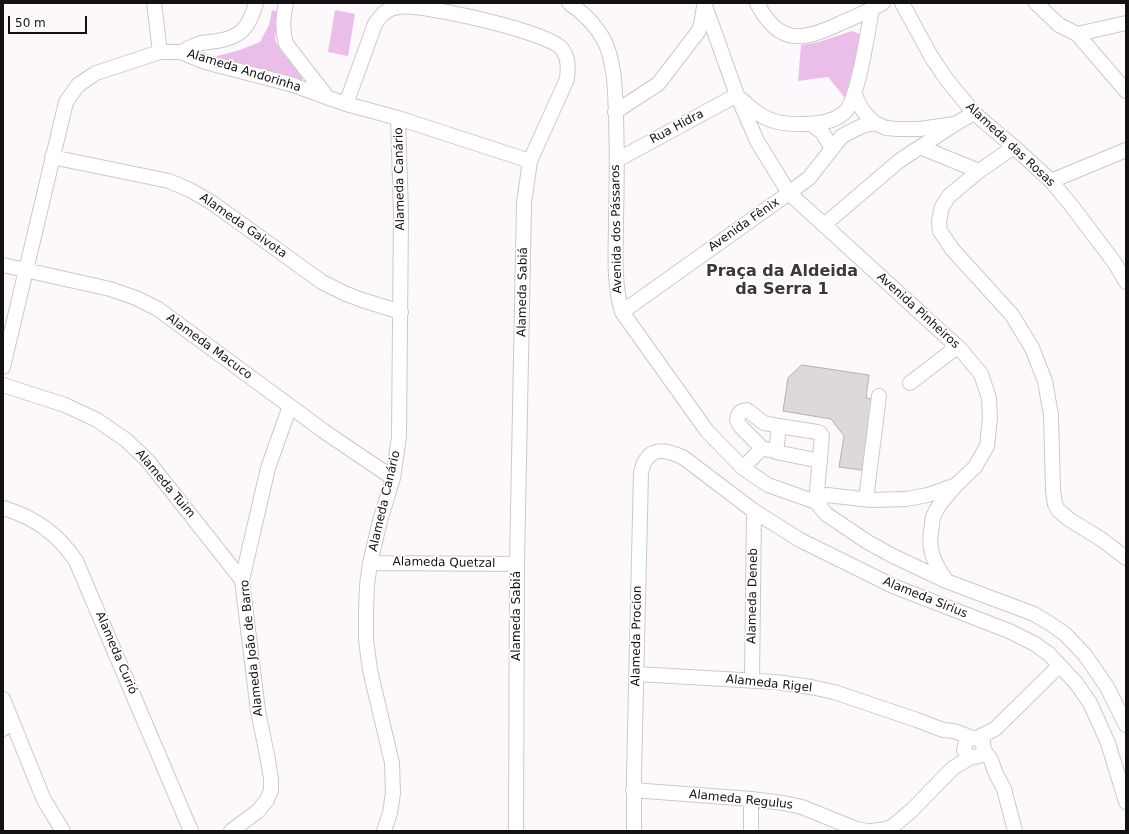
<!DOCTYPE html>
<meta charset="utf-8">
<style>
body{margin:0}
#map{position:relative;width:1129px;height:834px;overflow:hidden;background:#fcf8fc;font-family:"DejaVu Sans",sans-serif}
canvas{display:block}
.frame{position:absolute;inset:0;border:4px solid #131113;pointer-events:none}
.scale{position:absolute;left:8px;top:16px;width:79px;height:18px;box-sizing:border-box;border:2px solid #131113;border-top:0;padding-left:5px;font-size:12px;line-height:14px;white-space:nowrap;color:#131113;-webkit-text-stroke:3px #fff;paint-order:stroke}
</style>
<div id="map">
<canvas width="1129" height="834"></canvas>
<div class="frame"></div>
<div class="scale">50 m</div>
</div>
<script>
const ctx = document.querySelector('canvas').getContext('2d');
ctx.lineJoin = 'round';
function fillPath(path, color) { ctx.fillStyle = color; ctx.fill(path, 'evenodd'); }
function strokePath(path, color, width, dash) { ctx.strokeStyle = color; ctx.lineWidth = width; ctx.lineCap = dash ? 'butt' : 'round'; ctx.setLineDash(dash || []); ctx.stroke(path); }
function write(font, color, halo, rows, align = 'center') {
  ctx.font = font + ' "DejaVu Sans",sans-serif'; ctx.lineWidth = 3.5; ctx.setLineDash([]); ctx.textBaseline = 'middle'; ctx.strokeStyle = halo; ctx.fillStyle = color; for (const [text, x, y, turn = 0] of rows) {
    ctx.save(); ctx.translate(x, y); ctx.rotate((+turn || 0) * Math.PI / 180); ctx.textAlign = isNaN(turn) ? turn : align; if (halo) ctx.strokeText(text, 0, 0); ctx.fillText(text, 0, 0); ctx.restore();
  }
}
fillPath(new Path2D(`
 M272 10 278 12 275 40 281 51 292 62 304 76 300 83 219 62 217 56 240 50 260 42 269 25Z
 M335 10 355 14 348 56 328 52Z
 M852 31 862 35 845 98 828 77 798 81 801 45 819 42Z`), '#ebbde9');
const building = new Path2D(`
 M802 365 869 375 866 398 878 400 868 471 839 467 844 436 831 419 783 411 788 378Z`);
fillPath(building, '#dcd8db');
strokePath(building, '#b4b0b3', 1);
const minor = new Path2D(`
 M154 3 160 52
 M286 3C283 18 282 29 286 44L328 98
 M569 3C584 13 595 24 604 40 615 63 615 90 616 115 617 149 617 184 616 219 616 250 613 282 622 312L707 431 743 468 768 485 816 502 826 514 866 541 891 555 946 581 1034 614 1049 623 1065 634 1085 655 1107 687 1126 725
 M704 3 737 95 757 141 789 193 961 350 981 374 989 398 990 418 987 446 975 467 956 485 928 495 906 499 871 500 827 495 816 502
 M757 3C779 46 803 41 841 23 855 17 869 11 883 3
 M902 3 932 58 947 80 974 113 1014 147 1051 181 1071 205 1114 262 1126 282
 M1036 3 1059 25 1077 34 1126 91
 M1077 34 1126 23
 M181 52C188 49 194 45 201 43 206 42 212 42 217 41 242 37 249 27 256 3
 M855 95C859 106 865 116 875 123
 M741 99C760 118 775 125 801 124 816 124 833 123 845 112 858 100 868 30 872 9
 M346 104 375 24C381 15 387 8 399 7 421 3 549 32 562 49 569 58 568 69 567 79L530 161 524 203 517 564 516 831
 M615 112 658 84 698 32 701 25 704 6
 M811 124 822 132 832 148
 M920 147 979 171
 M1014 147 979 171 949 196 942 207 939 221 940 231 952 249 1012 315 1032 348 1045 381 1051 415 1053 490 1055 504 1058 510 1070 520 1101 539 1126 558
 M52 157 169 181 190 190 211 202 322 282 344 293 362 300 401 312
 M617 160 737 95
 M1051 181 1126 150
 M824 225 899 161 955 124 974 113
 M3 265 110 289 136 298 158 309 325 432 393 478
 M622 312 789 193 809 178 842 136 862 126 875 123 886 128 897 129H919L955 124
 M3 367 66 102 78 85 96 73 160 52H181L205 62 290 84 346 104 398 118 530 161
 M910 383 957 347
 M3 385 65 405 97 420 126 440 147 460 242 580
 M762 448 740 426 737 420 738 415 742 411 747 410 764 423 779 426
 M743 468 762 448 769 450
 M866 499 879 396
 M816 502 822 436 820 433 817 432 779 426 776 452 820 461
 M3 508C35 517 58 534 76 561L191 831
 M370 563 517 564
 M946 580C933 562 927 548 932 525 932 521 933 516 935 513 938 504 950 493 956 485
 M637 674 776 682 811 687 834 692 917 720 943 730 954 731 973 738
 M752 681 754 511
 M3 699 44 800 63 831
 M3 729 11 718
 M977 738 983 743 984 750 979 756C972 758 967 756 964 750L966 742 969 739 977 738 995 729 1059 666
 M984 750 991 760 996 774 1004 789 1015 831
 M633 790 751 799 783 803 802 807 856 829 867 831
 M751 799V831
 M231 831 258 811 267 800 271 790V779L268 760 258 711 242 580 268 468 290 406
 M384 831 390 813 393 793 392 763 370 670 366 640V611L367 585 370 563 380 521 393 478 399 437 401 213 398 118
 M634 831V773L641 472C647 446 664 448 684 458L754 511 800 540 893 586 1009 631 1035 644 1049 654 1076 683 1090 703 1108 743 1126 802
 M872 831 887 829 893 826 911 811 953 768 971 757`);
strokePath(minor, '#ccc9cc', 16);
strokePath(minor, '#fff', 14);
write('12px', '#131113', '#fff', [
 ["Alameda Andorinha",244,71,17],
 ["Rua Hidra",677,127,-28],
 ["Alameda das Rosas",1010,145,43],
 ["Alameda Canário",400,179,-91],
 ["Avenida Fênix",744,225,-35],
 ["Alameda Gaivota",243,226,35],
 ["Avenida dos Pássaros",617,229,-91],
 ["Alameda Sabiá",523,292,-89],
 ["Avenida Pinheiros",918,311,42],
 ["Alameda Macuco",209,347,36],
 ["Alameda Tuim",165,484,50],
 ["Alameda Canário",385,501,-77],
 ["Alameda Quetzal",444,563,1],
 ["Alameda Deneb",753,596,-89],
 ["Alameda Sirius",925,598,22],
 ["Alameda Sabiá",517,616,-90],
 ["Alameda Procion",637,636,-89],
 ["Alameda João de Barro",252,648,-96],
 ["Alameda Curió",116,653,67],
 ["Alameda Rigel",769,684,6],
 ["Alameda Regulus",741,800,6]
]);
write('bold 16px', '#3b383b', '#fff', [
 ["Praça da Aldeida",782,272],
 ["da Serra 1",782,290]
]);
</script>
